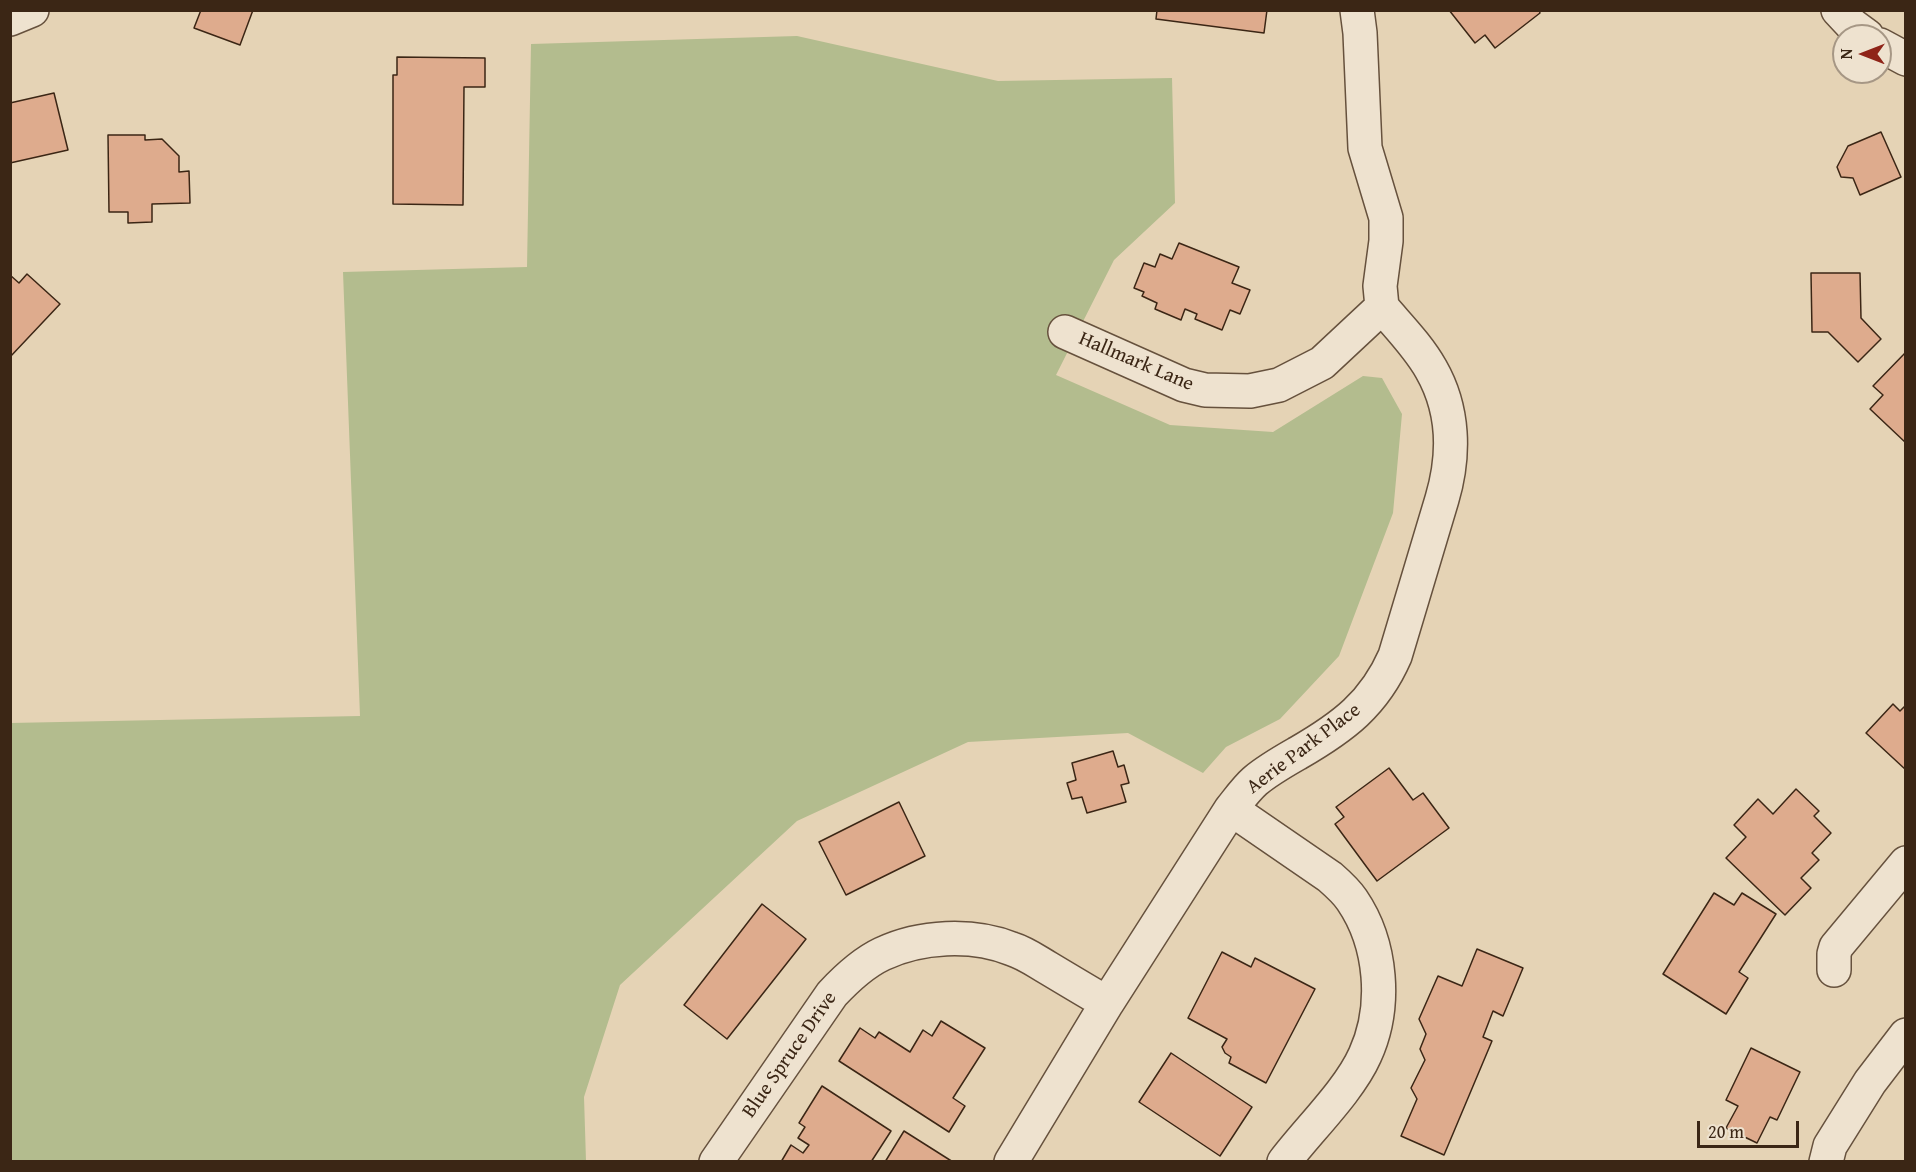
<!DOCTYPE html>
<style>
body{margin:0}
#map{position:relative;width:1916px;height:1172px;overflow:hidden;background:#e5d3b5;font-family:"Gentium Book Plus",serif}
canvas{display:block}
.frame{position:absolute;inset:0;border:12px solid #3b2615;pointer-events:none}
.north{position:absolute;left:1832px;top:24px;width:60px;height:60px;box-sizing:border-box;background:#eee2cf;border:2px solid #a69785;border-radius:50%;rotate:270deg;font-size:16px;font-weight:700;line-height:24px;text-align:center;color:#3b2615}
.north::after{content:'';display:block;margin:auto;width:21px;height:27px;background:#8f2418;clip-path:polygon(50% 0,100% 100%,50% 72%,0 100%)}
.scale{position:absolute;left:1697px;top:1121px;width:102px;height:27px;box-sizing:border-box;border:3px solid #3b2615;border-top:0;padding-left:8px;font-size:18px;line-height:21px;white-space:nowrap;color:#3b2615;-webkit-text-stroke:4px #eee2cf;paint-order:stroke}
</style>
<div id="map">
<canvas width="1916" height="1172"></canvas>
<div class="frame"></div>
<div class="north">N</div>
<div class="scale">20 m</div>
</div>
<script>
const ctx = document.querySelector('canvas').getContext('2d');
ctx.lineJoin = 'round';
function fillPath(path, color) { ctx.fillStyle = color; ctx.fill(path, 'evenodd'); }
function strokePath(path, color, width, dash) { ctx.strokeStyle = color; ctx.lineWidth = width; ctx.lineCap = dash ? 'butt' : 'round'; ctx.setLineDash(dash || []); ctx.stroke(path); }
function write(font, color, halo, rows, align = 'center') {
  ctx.font = font + ' "Gentium Book Plus",serif'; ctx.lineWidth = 4.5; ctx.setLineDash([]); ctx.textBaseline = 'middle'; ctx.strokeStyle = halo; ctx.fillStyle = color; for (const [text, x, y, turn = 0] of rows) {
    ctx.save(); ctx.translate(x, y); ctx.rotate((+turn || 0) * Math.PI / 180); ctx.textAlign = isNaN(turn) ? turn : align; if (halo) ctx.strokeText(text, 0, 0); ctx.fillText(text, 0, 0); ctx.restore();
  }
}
fillPath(new Path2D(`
 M797 36 998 81 1172 78 1175 203 1114 260 1056 375 1170 425 1273 432 1363 376 1382 378 1402 414 1393 513 1339 656 1280 719 1226 747 1203 773 1128 733 968 742 797 821 620 985 584 1097 586 1161H11L10 723 360 716 343 272 527 267 531 44Z`), '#b3bc8e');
const building = new Path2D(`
 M201 10H253L240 45 194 28Z
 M1157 10H1267L1264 33 1156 19Z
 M1449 10H1539L1540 13 1495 48 1485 35 1475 43Z
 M397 57 485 58V87H464L463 205 393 204V75H397Z
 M54 93 68 150 10 163V103Z
 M1881 132 1901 177 1860 195 1853 178 1841 177 1837 167 1848 146Z
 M108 135H145V140L162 139 179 156V172L189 171 190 203 152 204V222L128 223V212H109Z
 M1179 243 1239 267 1232 283 1250 290 1240 314 1230 310 1222 330 1195 319 1197 314 1185 309 1181 320 1155 309 1157 303 1142 296 1144 292 1134 288 1144 263 1155 267 1160 254 1172 259Z
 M1811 273H1860L1861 318 1881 339 1858 362 1828 332H1812Z
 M27 274 60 304 10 357V275L19 283Z
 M1906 352V443L1870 409 1883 395 1873 386Z
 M1893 704 1900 711 1906 705V770L1866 733Z
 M1113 751 1118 767 1124 765 1129 783 1121 785 1126 802 1087 813 1082 797 1072 799 1067 783 1076 780 1072 763Z
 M1389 768 1413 800 1423 793 1449 828 1377 881 1335 824 1344 817 1336 807Z
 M1796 789 1819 811 1814 816 1831 833 1812 853 1819 860 1801 878 1811 888 1785 915 1726 858 1746 837 1734 825 1758 799 1773 814Z
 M899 802 925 856 846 895 819 842Z
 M1714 893 1734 905 1742 893 1776 914 1739 972 1748 978 1726 1014 1663 974Z
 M762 904 806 939 727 1039 684 1005Z
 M1477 949 1523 968 1503 1016 1493 1011 1483 1037 1492 1041 1444 1155 1401 1136 1417 1099 1411 1088 1425 1060 1420 1049 1426 1034 1419 1019 1438 976 1462 986Z
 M1222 952 1251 967 1255 958 1315 989 1266 1083 1229 1063 1231 1057 1225 1053 1222 1047 1227 1039 1188 1018Z
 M941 1021 985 1048 953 1098 965 1106 949 1132 839 1061 860 1028 875 1038 879 1032 910 1052 923 1030 932 1036Z
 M1751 1048 1800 1072 1777 1120 1770 1117 1757 1143 1726 1128 1738 1106 1726 1100Z
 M1171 1053 1252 1107 1220 1156 1139 1102Z
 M822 1086 891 1131 871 1162H781L791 1145 803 1153 809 1145 798 1138 805 1127 799 1123Z
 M904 1131 953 1162H885Z`);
fillPath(building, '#deab8d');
strokePath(building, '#3b2615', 1.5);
const minor = new Path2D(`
 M1838 10 1852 25 1867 36
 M10 19 32 10
 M1880 45 1906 59
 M1065 332 1184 385 1205 390 1250 391 1279 385 1322 363 1382 307 1380 286 1386 241V218L1365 148 1360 33 1357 10
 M1231 809 1330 877C1338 884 1346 891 1352 900 1382 944 1387 1007 1365 1055 1349 1091 1309 1129 1284 1162
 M1834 970V954L1836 947 1906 863
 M716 1162 832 994C846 979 863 963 882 954 920 936 972 933 1012 949 1025 953 1036 961 1048 968 1068 980 1088 992 1107 1003
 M1011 1162 1107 1003 1231 809C1239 799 1246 789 1255 781 1268 770 1284 761 1298 753 1343 727 1374 704 1395 656L1442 499C1455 455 1454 409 1431 369 1418 346 1399 327 1382 307
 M1826 1162 1830 1146 1870 1082 1906 1035`);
strokePath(minor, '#66513d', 36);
strokePath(minor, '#eee2cf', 33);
write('20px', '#3b2615', '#eee2cf', [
 ["Hallmark Lane",1136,362,23],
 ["Aerie Park Place",1304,749,-37],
 ["Blue Spruce Drive",790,1055,-55]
]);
</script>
